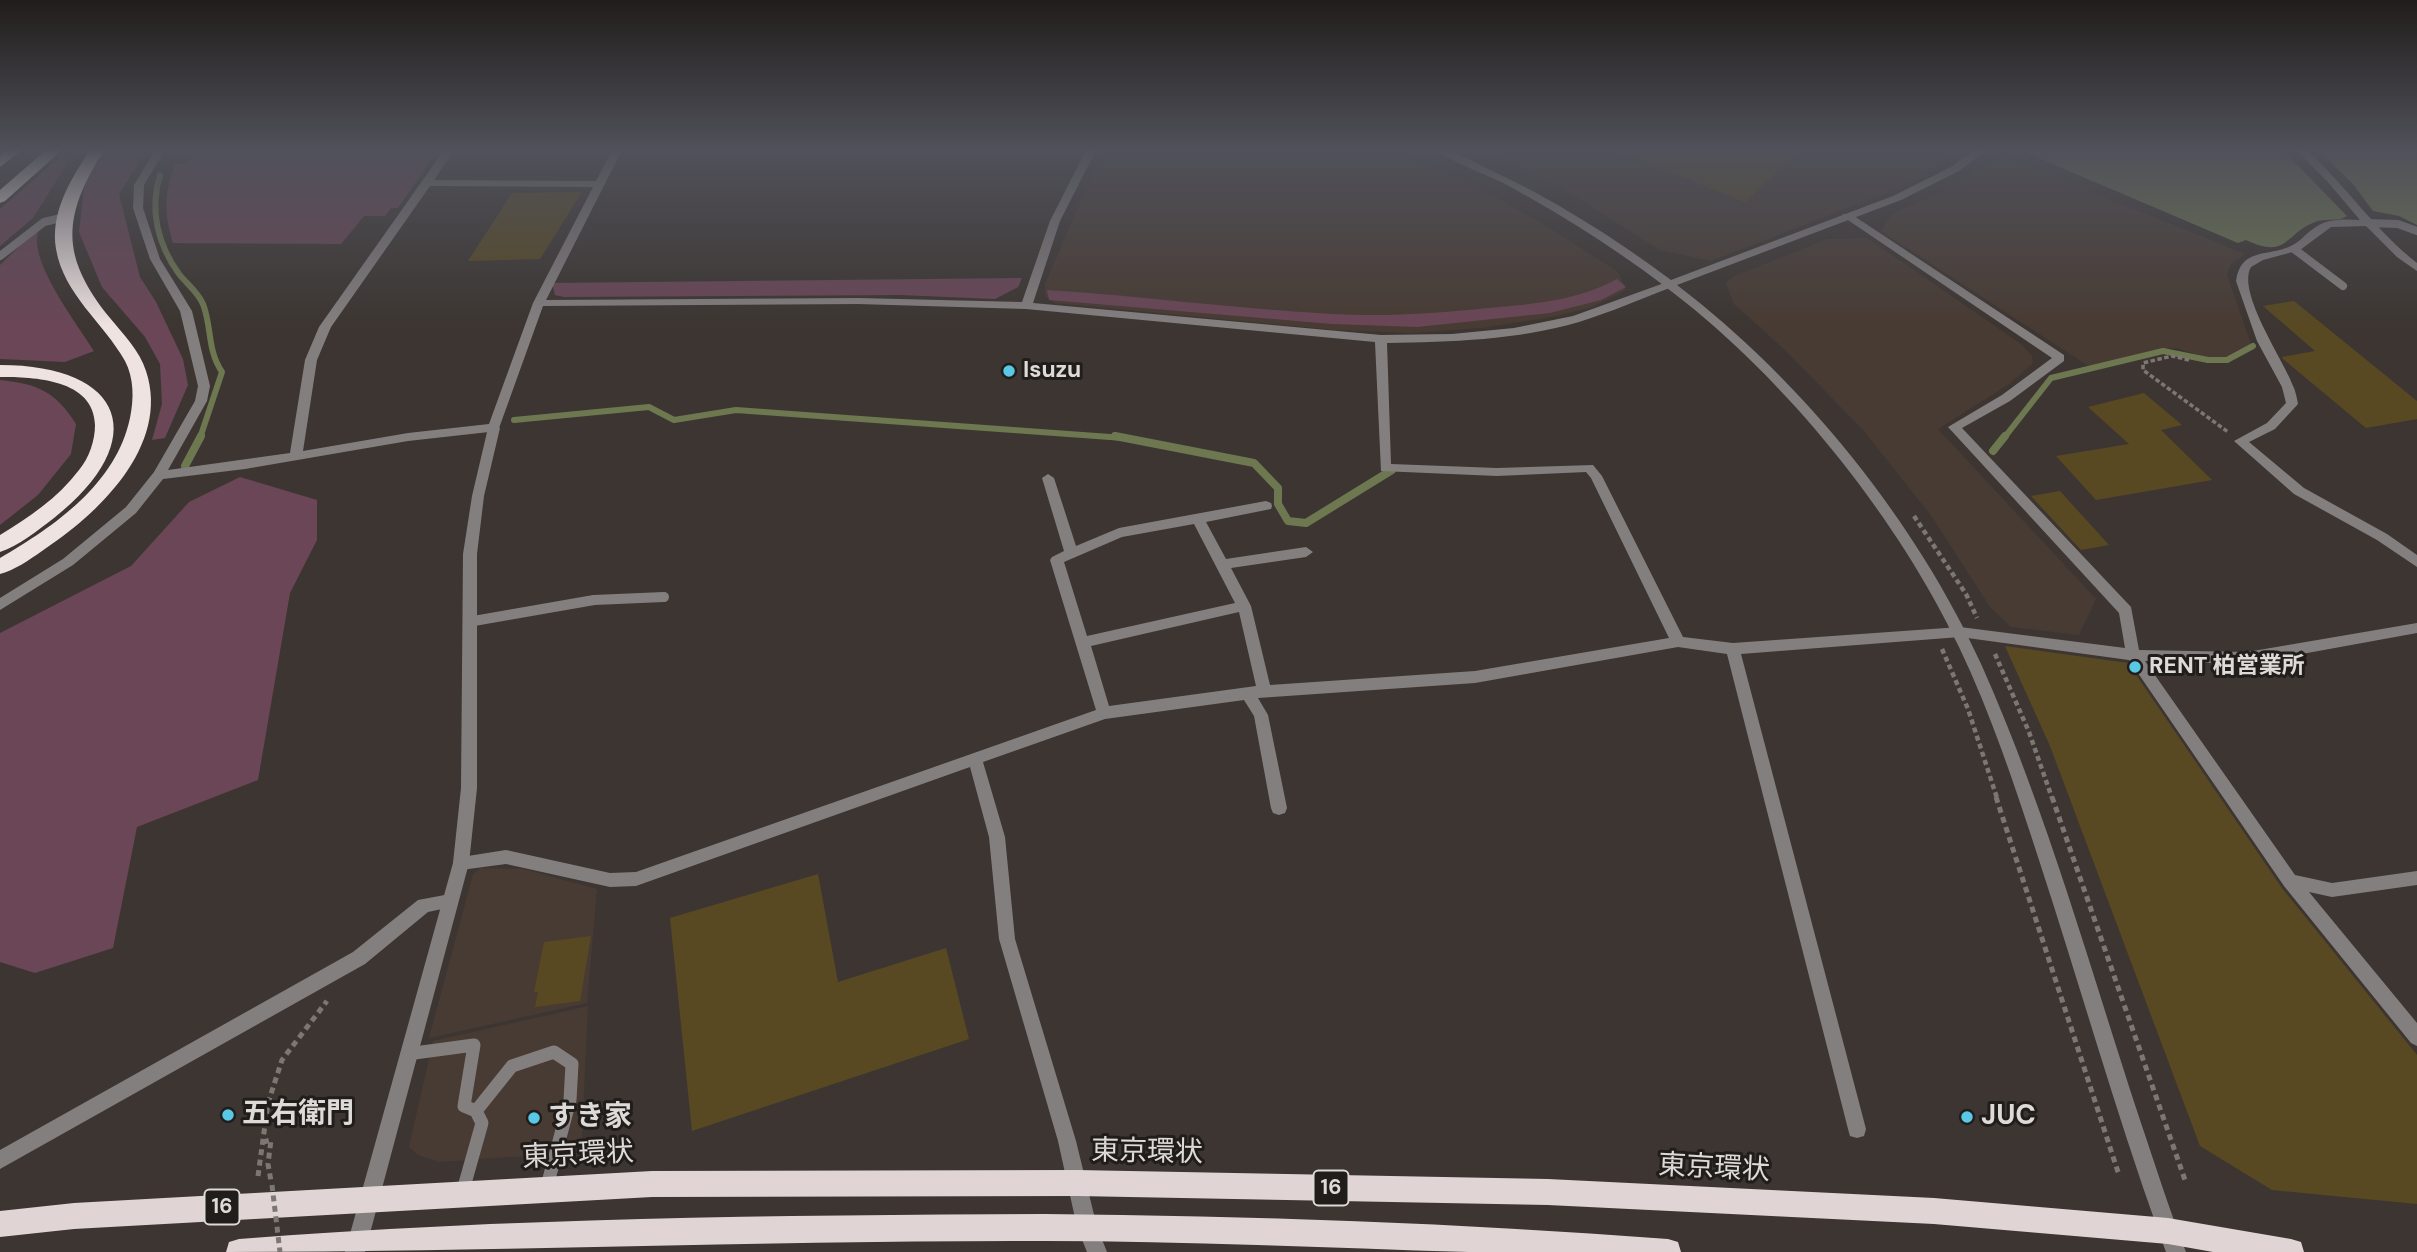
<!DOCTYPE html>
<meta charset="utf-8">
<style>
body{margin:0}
canvas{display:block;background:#3c3531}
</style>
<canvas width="2417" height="1252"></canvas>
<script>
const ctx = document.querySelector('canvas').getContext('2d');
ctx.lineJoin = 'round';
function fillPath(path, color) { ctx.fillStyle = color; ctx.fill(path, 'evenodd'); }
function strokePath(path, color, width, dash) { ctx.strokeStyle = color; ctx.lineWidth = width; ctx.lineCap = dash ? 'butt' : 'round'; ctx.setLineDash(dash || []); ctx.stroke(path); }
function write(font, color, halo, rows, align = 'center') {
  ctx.font = font + ' "DM Sans","Noto Sans JP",sans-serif'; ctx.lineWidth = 6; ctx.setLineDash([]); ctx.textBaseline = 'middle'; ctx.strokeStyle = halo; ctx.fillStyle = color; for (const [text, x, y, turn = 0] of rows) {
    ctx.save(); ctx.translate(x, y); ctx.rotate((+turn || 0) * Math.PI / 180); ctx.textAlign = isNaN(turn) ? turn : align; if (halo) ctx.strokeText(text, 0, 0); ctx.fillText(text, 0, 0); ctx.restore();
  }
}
fillPath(new Path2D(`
 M1103 150H1393L1483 190 1543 224 1618 272 1626 290 1592 307 1552 317 1482 328 1411 333 1336 330 1055 303 1045 296V284Z
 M1481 150H1966L1910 184 1711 261 1660 250 1563 189Z
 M2001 155 2245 254 2230 265 2227 275 2251 344 2217 361 2177 348 2153 350 2090 367 1881 231 1892 214 1952 187Z
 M1867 238 2021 344 2032 356 2033 363 2009 384 1938 429 2096 599 2079 635 2011 627 1990 607 1932 517 1864 431 1785 350 1734 304 1726 283 1734 276 1828 239Z
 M481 868 523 869 597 889 587 1003 429 1038 473 874Z
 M588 1006 581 1152 439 1162 418 1155 409 1147 433 1041Z`), '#483b33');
fillPath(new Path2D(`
 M102 150H147L119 194 140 277 156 302 183 359 188 385 165 438 152 440 162 404 160 364 145 337 102 287 79 232 85 180Z
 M197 150H438L398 208H391L385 216H364L341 244 173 243C164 213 164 194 175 165L187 163Z
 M61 156H72L33 218 0 246V209Z
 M34 232H38C29 262 78 325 94 351L65 362 0 359V265Z
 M1022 278 1018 287 995 299 900 295 564 297 555 295 552 283Z
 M1617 279 1626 287 1601 300 1550 313 1417 327 1332 324 1049 300 1047 290C1143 296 1238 309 1334 314 1386 317 1437 313 1488 308 1533 304 1576 301 1617 279Z
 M0 380C38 384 55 391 76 424L71 454 38 495 0 525Z
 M240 477 317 500V540L290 593 258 780 137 827 113 948 35 973 0 962V633L131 566 189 502Z`), '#6a4656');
fillPath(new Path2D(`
 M2283 150 2347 216C2339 222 2325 218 2315 222 2285 233 2288 260 2246 240L2238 243 2022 151Z
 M2318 150H2417V225L2399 216 2373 211 2353 184Z`), '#6d7750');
strokePath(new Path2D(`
 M160 175C149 210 158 245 179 274 187 284 198 292 203 304 212 327 207 350 222 372L200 438
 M514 420 649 407 674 420 736 410 1124 438
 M2004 438 2051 378 2163 351 2208 360H2227L2253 346`), '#6d7750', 6);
strokePath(new Path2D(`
 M1115 436 1254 463 1278 488V504L1288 521 1306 523 1392 470
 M1993 451 2005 436
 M185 466 201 436`), '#6d7750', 8);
fillPath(new Path2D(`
 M1616 150H1800L1745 202Z
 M582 192 540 259 468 261 512 193Z
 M2294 301 2417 401V419L2366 428 2283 359 2282 357 2315 351 2263 306Z
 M2144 393 2182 425 2161 430 2212 480 2096 500 2056 456 2129 444 2088 407Z
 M2060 491 2109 545 2081 550 2031 496Z
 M2005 646 2128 663 2282 888 2417 1055V1204L2272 1190 2200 1146 2050 746Z
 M818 874 838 982 946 948 969 1039 692 1131 670 918Z
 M591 936 580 1001 535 1007 538 992H534L544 942Z`), '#584922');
strokePath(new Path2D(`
 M1414 150 1427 156
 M2189 360 2172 356 2143 363V370L2228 432`), '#7d7774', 3.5, [4.5, 2.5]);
strokePath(new Path2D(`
 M1914 516 1966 594 1977 618
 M1942 649 1968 709 1997 798
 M1995 654 2029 732 2052 798`), '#7d7774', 4.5, [5, 3.5]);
strokePath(new Path2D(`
 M1996 797 2119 1175
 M2052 797 2186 1183
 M263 1142 271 1140 268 1164 271 1181
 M258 1176 268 1103 282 1060 327 1001`), '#7d7774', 5, [6, 4.5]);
strokePath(new Path2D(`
 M2368 223 2398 224 2417 231
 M2294 249 2343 286
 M0 256 44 222 65 217`), '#847f7f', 8);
strokePath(new Path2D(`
 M468 622 594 600 664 597`), '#847f7f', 10);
strokePath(new Path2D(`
 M407 1054 474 1045 464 1106 476 1111 512 1066 554 1052 572 1064 570 1100 546 1190
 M462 1194 482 1123 476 1111`), '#847f7f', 13);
fillPath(new Path2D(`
 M155 150H165L144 185 143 208 160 259 192 311 210 386 207 401 168 470 290 453 305 360 319 327 444 150H454L434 180 596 181 612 150H622L546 300 858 298 1022 302 1050 221 1086 150H1096L1060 221 1033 303 1381 335 1452 334 1514 328 1573 316 1667 282H1675V286C1643 298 1611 312 1579 322 1517 340 1451 342 1387 343L1391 464 1497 468 1593 465 1602 476 1683 637 1733 643 1960 627 2125 648 2119 613 1948 427 2002 395 2052 358 1842 216 1843 214H1851L2064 355V361L2010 401 1962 428 2131 607 2139 650 2247 652 2417 623V633L2247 664 2145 661 2295 875 2332 883 2417 871V885L2332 897 2309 892 2417 1023V1046L2411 1043 2284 886 2129 660 1960 637 1741 654 1866 1129 1864 1136 1857 1138 1850 1136 1848 1129 1727 654 1678 647 1475 683 1258 698 1268 715 1287 808 1285 813 1279 815 1273 813 1271 808 1254 716 1244 700 1105 719 983 762 1005 837 1015 939 1076 1141 1097 1227 1107 1252H1087L1077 1227 1058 1141 999 939 989 837 970 767 636 886 610 887 506 864 461 870 455 868 453 863 455 858 506 850 610 873 636 872 1096 710 1050 560 1052 557 1064 551 1042 478 1048 474 1054 478 1076 546 1119 528 1266 501 1271 503 1272 506 1271 509 1206 522 1226 559 1306 547 1313 552 1306 557 1231 568 1251 606 1270 685 1475 671 1669 638 1591 478 1586 472 1497 476 1381 471 1375 342 1026 309 858 304 543 306 498 431 408 441 245 469 163 479 136 513 73 565 0 610V598L63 559 126 507 154 472 195 401 198 386 180 311 150 259 133 208 134 185ZM430 186 593 187 533 303 489 424 408 433 303 451 317 360 331 327ZM1194 524 1235 603 1087 636 1064 562 1122 537ZM1239 612 1256 686 1109 706 1091 646Z
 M2296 150H2307C2346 186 2375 230 2417 263V271L2397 257 2366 226 2331 227 2300 250 2263 260 2251 267C2236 292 2285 362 2294 388 2296 393 2297 399 2298 404L2275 429 2249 442 2304 488 2387 534 2417 555V567L2377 540 2294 494 2234 441 2267 423 2286 403 2282 387 2257 341 2236 281C2241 247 2268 257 2291 246 2300 242 2305 234 2313 229 2326 218 2344 219 2360 220L2327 181Z
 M450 894 456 896 458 901 456 906 428 912 365 964 0 1169V1150L353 952 418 900Z`), '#847f7f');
fillPath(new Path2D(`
 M1436 150C1455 150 1470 160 1486 168 1552 198 1613 237 1671 280L1893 196 1951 167 1974 150H1986L1959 171 1901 200 1677 285C1803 381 1917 522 1982 666 2047 812 2090 968 2140 1120 2155 1164 2169 1209 2186 1252H2166L2159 1233C2115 1110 2079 982 2038 857 2015 786 1991 714 1959 647 1899 521 1795 390 1685 302 1630 258 1571 220 1509 186 1486 174 1458 165 1436 150Z
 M494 424 500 428 484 496 477 554V788L469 863 365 1252H345L453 863 461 788 463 554 472 496 488 428Z`), '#847f7f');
fillPath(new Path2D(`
 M1077 1170 1548 1179 1934 1198 2168 1218 2291 1239 2301 1242 2304 1252H2213L2168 1244 1934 1224 1548 1205 1077 1196 652 1197 74 1229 0 1237V1211L74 1203 652 1171Z
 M1044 1214C1252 1216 1460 1223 1668 1239L1678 1242 1681 1252C1611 1252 1540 1252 1469 1252 1328 1248 1187 1241 1045 1241 772 1240 499 1252 226 1252L229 1242 239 1239C507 1218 775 1215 1044 1214Z`), '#e0d5d4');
fillPath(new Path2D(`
 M6 150H22L0 167V155Z
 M46 150H62L5 201 0 203V190Z
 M90 150H104C62 217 60 256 110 318 123 334 140 351 146 371 171 446 97 515 42 551 29 560 15 570 0 574V558C55 526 116 484 130 418 134 399 134 378 125 361 103 322 64 295 56 249 50 212 71 179 90 150Z
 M0 365C125 365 153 440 54 518 38 530 19 546 0 552V535C29 517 58 498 79 470 89 458 95 441 95 425 94 379 34 377 0 377Z`), '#efe3e2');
strokePath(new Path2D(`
 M272 1185 280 1252`), '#7d7774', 5, [6, 4.5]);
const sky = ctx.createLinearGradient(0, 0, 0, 326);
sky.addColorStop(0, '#211d1b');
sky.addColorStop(0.46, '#50515a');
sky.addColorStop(1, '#50515a00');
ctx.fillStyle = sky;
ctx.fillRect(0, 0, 2417, 326);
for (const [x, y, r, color] of [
 [1009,371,7,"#59c8e5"],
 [2135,667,7,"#59c8e5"],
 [228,1115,7,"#59c8e5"],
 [1967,1117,7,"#59c8e5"],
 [534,1118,7,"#59c8e5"]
]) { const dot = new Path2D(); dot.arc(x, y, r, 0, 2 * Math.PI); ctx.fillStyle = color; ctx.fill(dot); strokePath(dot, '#211d1b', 2.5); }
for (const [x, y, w] of [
 [1331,1188,35],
 [222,1207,35]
]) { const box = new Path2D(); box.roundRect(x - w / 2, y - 17.5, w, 35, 5); ctx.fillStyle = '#211d1b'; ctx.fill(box); strokePath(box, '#dedad7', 2); }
write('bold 21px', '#dedad7', null, [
 ["16",1331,1188],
 ["16",222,1207]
]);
write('bold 23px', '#dedad7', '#211d1b', [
 ["Isuzu",1023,371],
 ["RENT 柏営業所",2149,667]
], 'left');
write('bold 28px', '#dedad7', '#211d1b', [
 ["五右衛門",242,1115],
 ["JUC",1981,1117],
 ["すき家",548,1118]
], 'left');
write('28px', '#dedad7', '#211d1b', [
 ["東京環状",1147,1153,1],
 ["東京環状",578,1156,-3],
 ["東京環状",1714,1169,3]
]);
</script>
